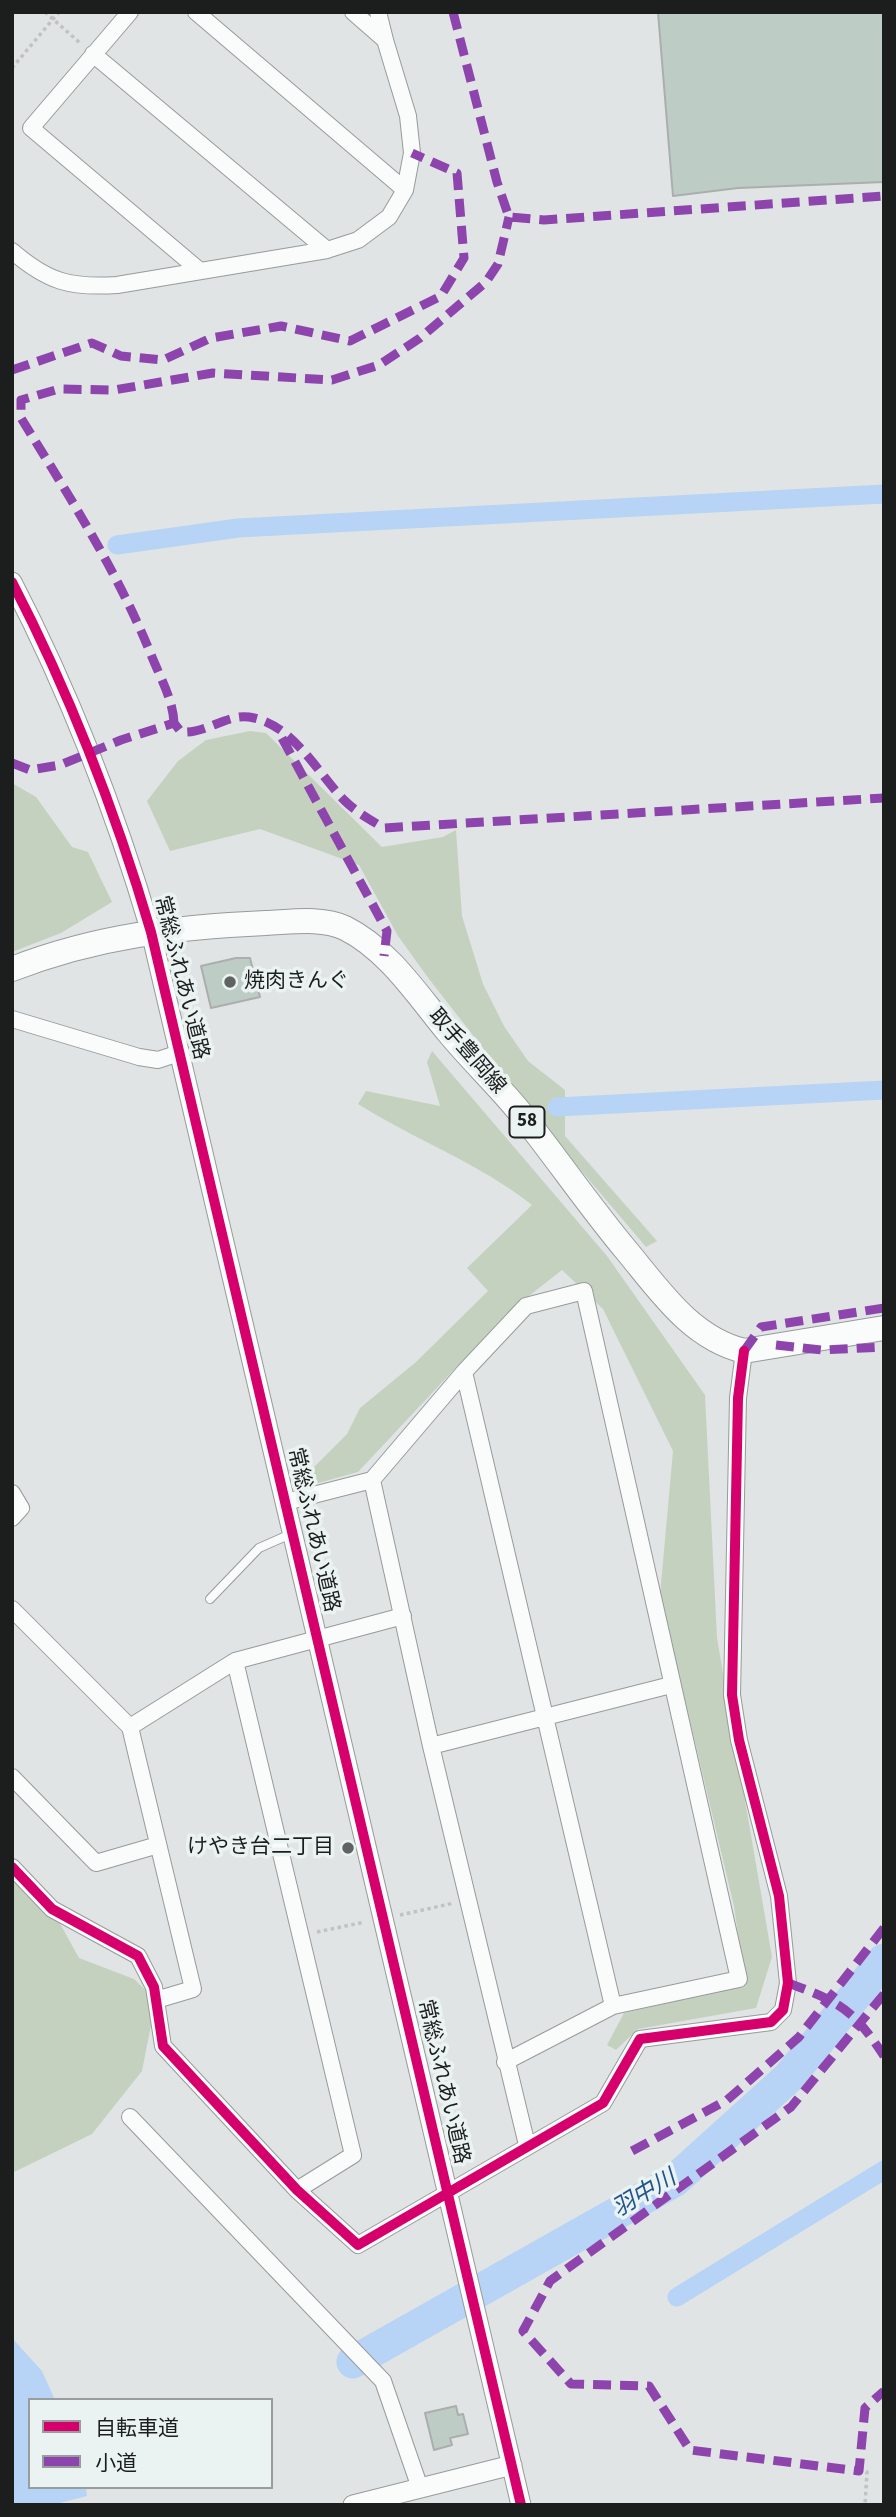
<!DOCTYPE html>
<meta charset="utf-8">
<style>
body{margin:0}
#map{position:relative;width:896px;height:2517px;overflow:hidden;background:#e0e4e4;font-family:"Source Sans 3","Noto Sans JP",sans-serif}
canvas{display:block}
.frame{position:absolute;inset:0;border:14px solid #1c1e1e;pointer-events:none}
.legend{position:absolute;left:28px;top:2398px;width:245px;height:91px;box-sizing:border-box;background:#ebf3f2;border:2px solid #989e9d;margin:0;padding:9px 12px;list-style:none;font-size:21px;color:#1c1e1e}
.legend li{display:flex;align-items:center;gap:14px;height:35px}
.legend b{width:35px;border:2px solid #989e9d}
</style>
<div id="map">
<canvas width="896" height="2517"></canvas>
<div class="frame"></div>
<ul class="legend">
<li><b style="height:9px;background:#d6006c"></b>自転車道</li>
<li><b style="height:9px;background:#8e44ad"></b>小道</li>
</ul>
</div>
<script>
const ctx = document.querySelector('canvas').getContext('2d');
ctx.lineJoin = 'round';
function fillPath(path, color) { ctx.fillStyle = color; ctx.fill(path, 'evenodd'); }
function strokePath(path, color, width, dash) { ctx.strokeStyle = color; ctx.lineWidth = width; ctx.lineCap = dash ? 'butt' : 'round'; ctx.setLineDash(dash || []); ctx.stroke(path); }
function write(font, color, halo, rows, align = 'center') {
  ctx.font = font + ' "Source Sans 3","Noto Sans JP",sans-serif'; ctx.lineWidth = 7; ctx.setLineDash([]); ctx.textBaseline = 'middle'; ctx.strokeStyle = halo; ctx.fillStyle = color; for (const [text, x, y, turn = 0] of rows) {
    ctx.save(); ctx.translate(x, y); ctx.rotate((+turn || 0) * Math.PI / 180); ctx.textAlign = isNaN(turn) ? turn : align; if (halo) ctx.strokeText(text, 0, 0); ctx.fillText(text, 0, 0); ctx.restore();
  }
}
fillPath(new Path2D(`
 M250 731 266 733 382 847 443 837 456 830 462 916 483 984 504 1026 528 1061 565 1090V1136L657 1241 646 1247 551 1135 429 979 398 936 359 865 260 829 170 851 147 801 178 761 206 740Z
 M12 783 36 797 72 847 88 852 112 902 61 933 12 952Z
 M432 1051 607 1256 705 1395 717 1638 772 1957 756 2008 638 2029 616 2050 607 2045 624 2013 745 1985 734 1906 660 1595 673 1451 603 1309 562 1270 506 1314 358 1472 311 1485 308 1473 347 1434 360 1408 416 1362 488 1291 467 1268 532 1205C479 1163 415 1140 358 1104L366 1091 440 1106 427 1062Z
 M12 1877 52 1909 79 1958 134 1979 156 2000 142 2071 92 2134 12 2173Z`), '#c5d1bf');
fillPath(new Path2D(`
 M12 2338 42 2371 55 2400H30V2487H86L87 2496 52 2505H12Z`), '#b7d3f5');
strokePath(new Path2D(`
 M117 545 238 528 884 494
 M557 1107 884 1090
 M677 2297 884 2170`), '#b7d3f5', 19);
strokePath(new Path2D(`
 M353 2362 674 2181 789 2077 884 1960`), '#b7d3f5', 33);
const building = new Path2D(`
 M658 12H884V182L738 188 673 196Z
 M236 958H250L260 997 211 1008 201 966Z
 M456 2406 458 2415 463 2414 468 2434 450 2438 452 2445 434 2450 425 2413Z`);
fillPath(building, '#beccc6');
strokePath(building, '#acaeae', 2);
const service = new Path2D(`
 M210 1599 259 1548 293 1533`);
const minor = new Path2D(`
 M130 12 31 128 199 270
 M196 12 405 190
 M378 12 385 40
 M93 54 327 250
 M12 251C48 282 70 288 117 285L327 250 358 240 389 217 405 190 412 153 408 116 385 40 353 12
 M12 1019 139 1057 158 1060 179 1053
 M464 1372 613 2006
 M372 1480 431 1746 527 2145
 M12 1493 21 1508 12 1518
 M286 1502 372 1480 464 1372 526 1306 584 1291 739 1979 613 2006 505 2062
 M12 1609 130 1727 193 1989 156 2000
 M235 1661 353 2155 297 2190
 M130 1727 235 1661 403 1616
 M431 1746 671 1685
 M12 1777 96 1863 158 1845
 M12 1867 52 1909 138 1956 154 1987 163 2046 297 2190 358 2245 603 2103 640 2039 771 2022 783 2010 788 1983 779 1896 739 1740 732 1695 738 1398 744 1351
 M130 2117 383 2381 420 2488`);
const tertiary = new Path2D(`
 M12 582C70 694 115 810 151 932L521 2505
 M353 2505 512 2465`);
const primary = new Path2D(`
 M12 969C97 936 176 927 266 923 291 922 322 917 345 928 389 950 418 996 449 1033 472 1061 500 1087 523 1116 558 1160 590 1207 626 1250 660 1291 691 1338 744 1351L884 1328`);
strokePath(service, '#979b9b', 10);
strokePath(minor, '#979b9b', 18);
strokePath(tertiary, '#979b9b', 21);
strokePath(primary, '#979b9b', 26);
strokePath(new Path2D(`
 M45 12 80 43
 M12 68 59 12
 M400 1915 454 1903
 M317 1932 365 1922
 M859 2471 867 2472 865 2505`), '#c1c2c2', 3.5, [3.5, 3.5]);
strokePath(service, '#fafbfb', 8);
strokePath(minor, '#fafbfb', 16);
strokePath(tertiary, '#fafbfb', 19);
strokePath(primary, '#fafbfb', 24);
strokePath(new Path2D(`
 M453 12 497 182 509 217 544 220 884 196
 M12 370 92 343 121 356 163 360 211 338 281 326 350 341 441 296 464 258 457 173 412 153
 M174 723C173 700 161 679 152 657 118 572 69 496 21 418V400L59 389 114 390 213 373 332 380 379 365 420 338 486 282 498 264 509 217
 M282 738 387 931 384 956
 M12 763 30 770 60 765 121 740 174 723 181 732C205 734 227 714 249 717 292 723 316 771 344 800 356 812 369 819 384 828L884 798
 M776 1345 822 1350 884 1347
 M744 1351 761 1327 884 1308
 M788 1983C840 2002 853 2009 884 2056
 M884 1994 791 2107 550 2281 523 2331 571 2384 649 2386 690 2450 859 2471 865 2408 884 2391
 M632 2151 727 2100 799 2037 884 1928`), '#8e44ad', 9, [18, 9]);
strokePath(new Path2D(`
 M12 582C70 694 115 810 151 932L521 2505
 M12 1867 52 1909 138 1956 154 1987 163 2046 297 2190 358 2245 603 2103 640 2039 771 2022 783 2010 788 1983 779 1896 739 1740 732 1695 738 1398 744 1351`), '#d6006c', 10);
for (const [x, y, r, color] of [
 [230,982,7,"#616363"],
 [348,1848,7,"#616363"]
]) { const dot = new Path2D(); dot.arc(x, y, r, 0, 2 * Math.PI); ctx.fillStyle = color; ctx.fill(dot); strokePath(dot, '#ebf3f2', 2.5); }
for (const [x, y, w] of [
 [527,1122,35]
]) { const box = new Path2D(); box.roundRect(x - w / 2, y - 15.5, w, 31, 5); ctx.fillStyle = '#ebf3f2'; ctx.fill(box); strokePath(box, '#1c1e1e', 2); }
write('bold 19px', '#1c1e1e', null, [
 ["58",527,1122]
]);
write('21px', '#1c1e1e', '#ebf3f2', [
 ["常総ふれあい道路",180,978,76],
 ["取手豊岡線",466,1052,49],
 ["常総ふれあい道路",312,1530,77],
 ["常総ふれあい道路",442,2082,77]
]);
write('21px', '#1c1e1e', '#ebf3f2', [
 ["焼肉きんぐ",244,982],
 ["けやき台二丁目",334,1848,"right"]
], 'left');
write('italic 23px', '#1f548d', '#ebf3f2', [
 ["羽中川",645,2195,-31]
]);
</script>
